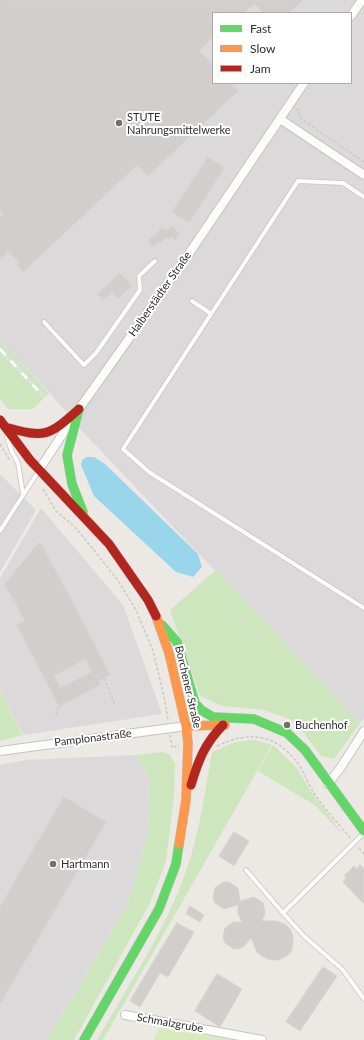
<!DOCTYPE html>
<meta charset="utf-8">
<style>
body{margin:0}
#map{position:relative;width:364px;height:1040px;overflow:hidden;background:#ece8e4;font-family:Lato,sans-serif}
canvas{display:block}
.legend{position:absolute;left:212px;top:12px;width:140px;height:72px;box-sizing:border-box;background:#fff;border:1px solid #ababab;margin:0;padding:5px 7px;list-style:none;font-size:12px;color:#2e2e2e}
.legend li{display:flex;align-items:center;gap:8px;height:20px}
.legend b{width:20px;border:1px solid #ababab}
</style>
<div id="map">
<canvas width="364" height="1040"></canvas>
<ul class="legend">
<li><b style="height:5px;background:#63d668"></b>Fast</li>
<li><b style="height:5px;background:#ff974d"></b>Slow</li>
<li><b style="height:5px;background:#b3261e"></b>Jam</li>
</ul>
</div>
<script>
const ctx = document.querySelector('canvas').getContext('2d');
ctx.lineJoin = 'round';
function fillPath(path, color) { ctx.fillStyle = color; ctx.fill(path, 'evenodd'); }
function strokePath(path, color, width, dash) { ctx.strokeStyle = color; ctx.lineWidth = width; ctx.lineCap = dash ? 'butt' : 'round'; ctx.setLineDash(dash || []); ctx.stroke(path); }
function write(font, color, halo, rows, align = 'center') {
  ctx.font = font + ' Lato,sans-serif'; ctx.lineWidth = 4; ctx.setLineDash([]); ctx.textBaseline = 'middle'; ctx.strokeStyle = halo; ctx.fillStyle = color; for (const [text, x, y, turn = 0] of rows) {
    ctx.save(); ctx.translate(x, y); ctx.rotate((+turn || 0) * Math.PI / 180); ctx.textAlign = isNaN(turn) ? turn : align; if (halo) ctx.strokeText(text, 0, 0); ctx.fillText(text, 0, 0); ctx.restore();
  }
}
fillPath(new Path2D(`
 M0 0H364V718L360 723 82 431 50 393 0 340ZM213 13H351V83H213Z
 M0 474 36 510 0 572Z
 M41 508 123 605 162 714 23 735 0 690V578Z
 M135 755 150 779 148 834 128 904 47 1040H0V765L26 760Z`), '#dcd9db');
fillPath(new Path2D(`
 M0 340 49 393 33 409H8L0 398Z
 M216 570 360 723 334 759 321 756 295 721 264 710 222 706 200 696 170 610Z
 M0 691 22 735 0 741Z
 M254 740 272 745 103 1040H97C129 984 166 930 187 868 200 831 205 791 212 752L236 742Z
 M273 745 295 766 313 794 344 836 316 806 258 771Z
 M163 752 169 754 175 763 174 797 166 861 150 903 74 1040H47L128 904 148 833 150 779 135 755Z`), '#cee6be');
fillPath(new Path2D(`
 M159 1028 231 1040H153Z`), '#d9eabb');
fillPath(new Path2D(`
 M87 457H94L105 464 198 554 202 567 193 577 176 572 94 496 81 465 82 460Z`), '#99d6ec');
const building = new Path2D(`
 M0 0H303L289 13H264L254 3 244 13H213V37L199 51 213 65V83H230L238 91 148 176 137 165 23 272 17 265 20 263 8 251 0 259V218L3 215 0 211Z
 M208 157 224 168 189 223 172 212Z
 M172 226 180 234 175 240 171 236 169 239 167 237 159 244 158 242 153 247 148 241 163 227 166 231Z
 M120 273 131 286 118 299 112 292 103 300 98 294Z
 M40 542 70 597 110 675 98 681 100 685 59 706 17 625 25 621 5 584ZM86 659 92 672 60 688 54 676Z
 M64 797 106 822 0 1004V907Z
 M234 832 249 841 234 866 219 856Z
 M360 865 364 869V904L343 882 346 878 344 876 354 866 357 869Z
 M224 882H229L238 888 240 901 254 897 263 903 265 913 262 921H277L285 924 290 929 293 936V944L291 952 285 957 278 960H270L263 957 257 952 251 938 244 946 239 949H234L225 943 223 938 225 928 233 922H242L238 913V905L224 909 215 903 213 898 215 888Z
 M190 906 204 915 200 922 186 914Z
 M177 923 194 932 168 977 160 973 140 1007 130 1001Z
 M323 967 337 976 300 1031 286 1022Z
 M217 974 242 989 220 1027 195 1011Z`);
fillPath(building, '#d1cecb');
strokePath(building, '#d7d4d0', 1);
const lane = new Path2D(`
 M364 197 343 183 298 181 123 449 149 472 364 608
 M192 301 210 313
 M44 322 84 365 96 353 140 290 139 276 155 261
 M7 437 12 452 18 463 23 494
 M0 531 38 472
 M364 833 283 913 304 936 343 970 364 999
 M246 870 283 913`);
const street = new Path2D(`
 M351 16 362 0
 M280 119 364 175
 M39 470 79 409 186 258 304 83
 M0 751 186 726
 M328 784 341 767 364 731
 M125 1015 262 1040`);
const fast = new Path2D(`
 M79 409 67 455 72 484 83 512
 M162 625 177 642 195 703 201 710 213 717 254 719 287 733 305 750 364 831
 M84 1040 159 909 176 864 179 844`);
const slow = new Path2D(`
 M156 616 169 653 186 726 188 743 186 800 179 844
 M186 726 225 725`);
const jam = new Path2D(`
 M0 420 30 460 109 544 148 600 156 616
 M5 427C45 438 48 437 79 409
 M191 785C198 761 205 743 223 725`);
strokePath(lane, '#c5c4c5', 5.5);
strokePath(street, '#c5c4c5', 10);
strokePath(fast, '#c5c4c5', 10);
strokePath(slow, '#c5c4c5', 10);
strokePath(jam, '#c5c4c5', 10);
strokePath(new Path2D(`
 M297 108 300 118 364 162
 M0 444 10 461
 M43 489 56 511 76 528 117 579 136 610 153 651 164 696 168 720
 M104 678 115 705
 M56 715 58 708 62 707
 M170 735 172 748 179 745
 M217 746C251 730 277 734 300 766 305 775 309 785 314 793 324 809 339 824 351 839
 M359 848 364 854`), '#c9c9c8', 1.5, [3, 2]);
strokePath(lane, '#fcfcfb', 4);
strokePath(street, '#fcfcfb', 8);
strokePath(fast, '#63d668', 9);
strokePath(slow, '#ff974d', 9);
strokePath(jam, '#b3261e', 9);
const rail = new Path2D(`
 M0 349 43 396`);
strokePath(rail, '#dfdfe1', 4);
strokePath(rail, '#fff', 2.5, [8]);
for (const [x, y, r, color] of [
 [119,123,4,"#706f6e"],
 [287,725,4,"#706f6e"],
 [53,864,4,"#706f6e"]
]) { const dot = new Path2D(); dot.arc(x, y, r, 0, 2 * Math.PI); ctx.fillStyle = color; ctx.fill(dot); strokePath(dot, '#fff', 1.5); }
write('11px', '#2e2e2e', '#fff', [
 ["STUTE",127,117],
 ["Nahrungsmittelwerke",127,130],
 ["Buchenhof",295,725],
 ["Hartmann",61,864]
], 'left');
write('11px', '#2e2e2e', '#fff', [
 ["Halberstädter Straße",160,294,-55],
 ["Borchener Straße",188,687,77],
 ["Pamplonastraße",93,738,-7],
 ["Schmalzgrube",170,1023,10]
]);
</script>
